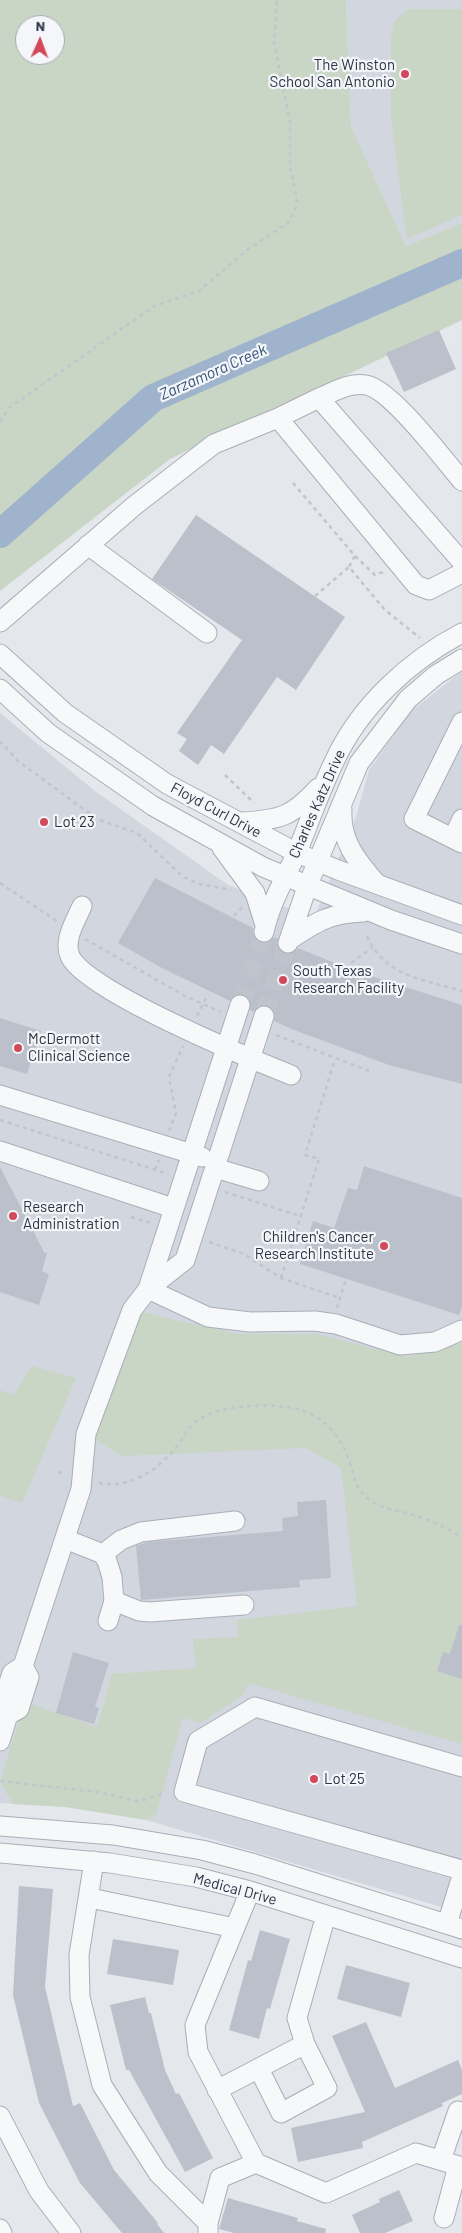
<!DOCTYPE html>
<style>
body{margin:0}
#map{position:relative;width:462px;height:2233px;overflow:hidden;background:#e4e7ec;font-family:Barlow,sans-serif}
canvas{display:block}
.north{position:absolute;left:15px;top:15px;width:50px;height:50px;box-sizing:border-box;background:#f4f6f9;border:1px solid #a4a8b1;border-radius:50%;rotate:2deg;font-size:14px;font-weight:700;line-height:20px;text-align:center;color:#2b3445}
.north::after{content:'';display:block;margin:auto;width:18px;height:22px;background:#d1495b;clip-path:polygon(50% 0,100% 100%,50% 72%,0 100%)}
</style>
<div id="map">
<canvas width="462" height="2233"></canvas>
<div class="north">N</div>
</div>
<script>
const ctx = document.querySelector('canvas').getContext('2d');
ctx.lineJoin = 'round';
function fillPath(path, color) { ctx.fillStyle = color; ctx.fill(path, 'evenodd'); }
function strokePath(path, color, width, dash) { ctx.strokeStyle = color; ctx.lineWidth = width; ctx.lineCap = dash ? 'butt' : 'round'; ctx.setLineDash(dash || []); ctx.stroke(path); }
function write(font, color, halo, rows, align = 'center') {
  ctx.font = font + ' Barlow,sans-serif'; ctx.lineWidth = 4.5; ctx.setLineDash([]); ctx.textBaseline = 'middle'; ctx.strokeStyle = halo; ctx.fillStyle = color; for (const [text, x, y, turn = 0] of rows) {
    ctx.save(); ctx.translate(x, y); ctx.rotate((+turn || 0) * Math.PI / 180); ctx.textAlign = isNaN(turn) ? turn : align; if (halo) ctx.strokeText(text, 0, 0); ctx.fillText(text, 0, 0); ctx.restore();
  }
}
fillPath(new Path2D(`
 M346 0H462V223L406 246 351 126Z
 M462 671V1913L146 1820 66 1807 0 1803V713L95 791 228 885 314 918 356 817 369 770 411 711Z`), '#d2d6de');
fillPath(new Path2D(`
 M0 0H346L351 126 406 246 462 223V320L170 459 0 591ZM25 25H55V55H25Z
 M408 9H462V215L407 239 391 120V38L394 22Z
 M132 1310 238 1334H317L407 1357 462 1343V1744L248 1683 244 1694 201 1723 183 1718 156 1815 146 1820 66 1807 13 1804 1 1784 2 1775 25 1702 97 1727 112 1674 196 1668 193 1639 238 1637 237 1620 357 1606 341 1468 306 1448 122 1456 86 1434Z
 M32 1366 76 1378 22 1503 0 1496V1390L14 1395Z`), '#c9d6c5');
strokePath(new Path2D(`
 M0 534 153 398 462 263`), '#9fb4cc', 28);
fillPath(new Path2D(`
 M439 330 456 369 404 392 386 353Z
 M196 515 345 617 296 690 277 677 224 754 211 745 198 765 179 751 187 739 177 733 242 640 152 579Z
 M155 878 253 928V936L261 943H268L274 937 278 939 277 946 284 953 291 954 298 948 352 970 462 1005V1084L389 1065 294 1030 274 1021 275 1013 268 1006 261 1005 254 1012 250 1010 249 998 244 995 237 994 230 1001 162 968 118 943Z
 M0 1018 41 1031 27 1074 0 1066Z
 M364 1166 462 1198V1307L459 1315 300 1264 313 1221 334 1228 348 1188 357 1190Z
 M0 1167 44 1252 47 1253 42 1271 49 1274 39 1305 0 1292Z
 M326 1500 331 1578 299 1580 300 1587 141 1600 136 1546 148 1542 283 1531 282 1518 298 1516 297 1502Z
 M459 1625H462V1679L437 1671 443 1652 450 1654Z
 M73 1652 109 1663 95 1707 99 1708 94 1724 56 1713Z
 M19 1886 53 1889 45 1987 73 2106 80 2103 114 2170 158 2223 157 2224 164 2233H122L80 2183 39 2103 13 1995Z
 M260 1930 290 1939 270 2009 267 2008 259 2039 229 2030 248 1960 251 1961Z
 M113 1939 179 1950 173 1985 107 1974Z
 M346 1965 410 1983 401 2017 337 1999Z
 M145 1997 149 2013H151L165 2070 176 2094 179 2093 213 2158 185 2172 129 2070H126L110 2005Z
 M366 2022 395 2088 458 2060 462 2070V2094L442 2103 443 2106 362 2142 363 2148 298 2162 291 2128 365 2112 332 2036Z
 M399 2190 413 2221 385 2233H360L352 2215 380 2202 379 2199Z
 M228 2198 298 2218 297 2221 326 2229 325 2233H234L219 2229Z`), '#bbc0ca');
strokePath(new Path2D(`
 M240 1005 264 932
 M264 1016 288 943`), '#bfc3cb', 19, [19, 9]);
const minor = new Path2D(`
 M319 398C334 392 349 382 366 385 391 389 444 460 462 481
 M88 545 207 633
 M462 562 319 398 278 418 416 585 429 590 462 573
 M0 622 134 506 214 444 278 418
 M0 654 65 713 167 784 297 853 338 870 462 915
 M0 689 48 733 153 806 263 867 391 920 462 944
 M462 722 414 819 462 843
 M342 809C340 840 356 860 376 883
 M242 822C279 820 292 817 318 788
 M453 838 462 819
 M222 848 255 893 265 925
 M82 906C76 920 63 940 70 956 84 990 251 1059 291 1075
 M264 932C270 903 285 879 297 852 310 821 320 790 335 760 360 706 410 660 462 633
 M289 940C316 922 330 913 363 912
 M288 943 307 887 359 763 408 699 436 675 462 659
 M0 1095 202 1157
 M0 1151 173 1208
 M215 1168 259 1181
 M148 1289 208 1317 250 1322 315 1321 336 1324 400 1345 435 1342 462 1330
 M148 1289 240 1005
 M65 1539 103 1554 107 1561 112 1577 114 1601 108 1621
 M103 1554 121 1540 141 1532 235 1521
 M114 1601 139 1611 150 1612 244 1605
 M8 1715 19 1709 29 1677 23 1666
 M0 1741 8 1715 2 1705 12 1673 23 1666 81 1489 86 1434 132 1310 148 1289 185 1260 264 1016
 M462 1767 255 1707 198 1741 184 1792 462 1870
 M0 1826 113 1835 202 1850 255 1864 462 1929
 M0 1853 110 1863 196 1877 250 1891 462 1958
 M94 1861 79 1955 80 1997 102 2085 158 2173 208 2223
 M90 1898 235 1928
 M447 1924 462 1876
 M305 2044 297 2018 326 1915
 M217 2090 305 2044 327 2088 281 2113 259 2069
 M0 2116 39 2191 71 2233
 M441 2160 458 2111
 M256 2163 326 2193 416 2153 462 2167
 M444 2218 458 2166
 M0 2229 2 2233
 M208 2232V2223L220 2178 256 2163 198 2052 195 2025 250 1891`);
strokePath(minor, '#a9aeb7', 21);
strokePath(new Path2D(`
 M0 422 9 408 154 306 199 291 247 250 288 223 297 206 296 194 290 167V122L274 42 277 0
 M293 483 355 556 349 567
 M355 556 375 575 383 572
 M315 596 349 567 385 610 420 638
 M0 741 18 761 97 819 137 833 183 877 200 884 231 890
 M225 775 254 803
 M0 883 57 921
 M234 916 243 906
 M367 936C385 977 423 979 462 991
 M85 939 185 996 221 1012
 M351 963 372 948
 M197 1016 208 994
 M276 1035 372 1072
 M0 1120 168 1174
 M169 1131 176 1113 169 1077 183 1046
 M155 1170 159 1160
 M225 1192 300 1216
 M131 1217 151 1223
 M209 1242 244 1254 281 1278 340 1298
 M281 1278 319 1159 305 1155 335 1059
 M337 1308 346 1279
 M58 1472 65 1474
 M99 1483C129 1489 156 1471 175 1449 183 1439 187 1428 198 1420 221 1404 274 1402 301 1410 326 1418 342 1438 350 1463 355 1479 354 1486 368 1499 380 1509 399 1510 414 1515 430 1520 447 1528 462 1537
 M0 1781 97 1792 137 1801 148 1799 165 1792`), '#c2c5cb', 2.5, [4, 4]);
strokePath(minor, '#f7f8fa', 19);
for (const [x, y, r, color] of [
 [405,74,5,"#d1495b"],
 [44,822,5,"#d1495b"],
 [283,980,5,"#d1495b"],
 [18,1048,5,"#d1495b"],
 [13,1216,5,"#d1495b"],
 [384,1246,5,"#d1495b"],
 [314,1779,5,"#d1495b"]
]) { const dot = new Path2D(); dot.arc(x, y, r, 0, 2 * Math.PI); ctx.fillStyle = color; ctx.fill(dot); strokePath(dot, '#f4f6f9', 2); }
write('15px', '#2b3445', '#f4f6f9', [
 ["The Winston",395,65,"right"],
 ["School San Antonio",395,82,"right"],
 ["Lot 23",54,822],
 ["South Texas",293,971],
 ["Research Facility",293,988],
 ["McDermott",28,1039],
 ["Clinical Science",28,1056],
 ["Research",23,1207],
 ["Administration",23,1224],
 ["Children's Cancer",374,1237,"right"],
 ["Research Institute",374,1254,"right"],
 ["Lot 25",324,1779]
], 'left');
write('15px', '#2b3445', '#f4f6f9', [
 ["Charles Katz Drive",317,804,-66],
 ["Floyd Curl Drive",216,810,28],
 ["Medical Drive",235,1889,15]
]);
write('italic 16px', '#34527a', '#f4f6f9', [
 ["Zarzamora Creek",213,372,-24]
]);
</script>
